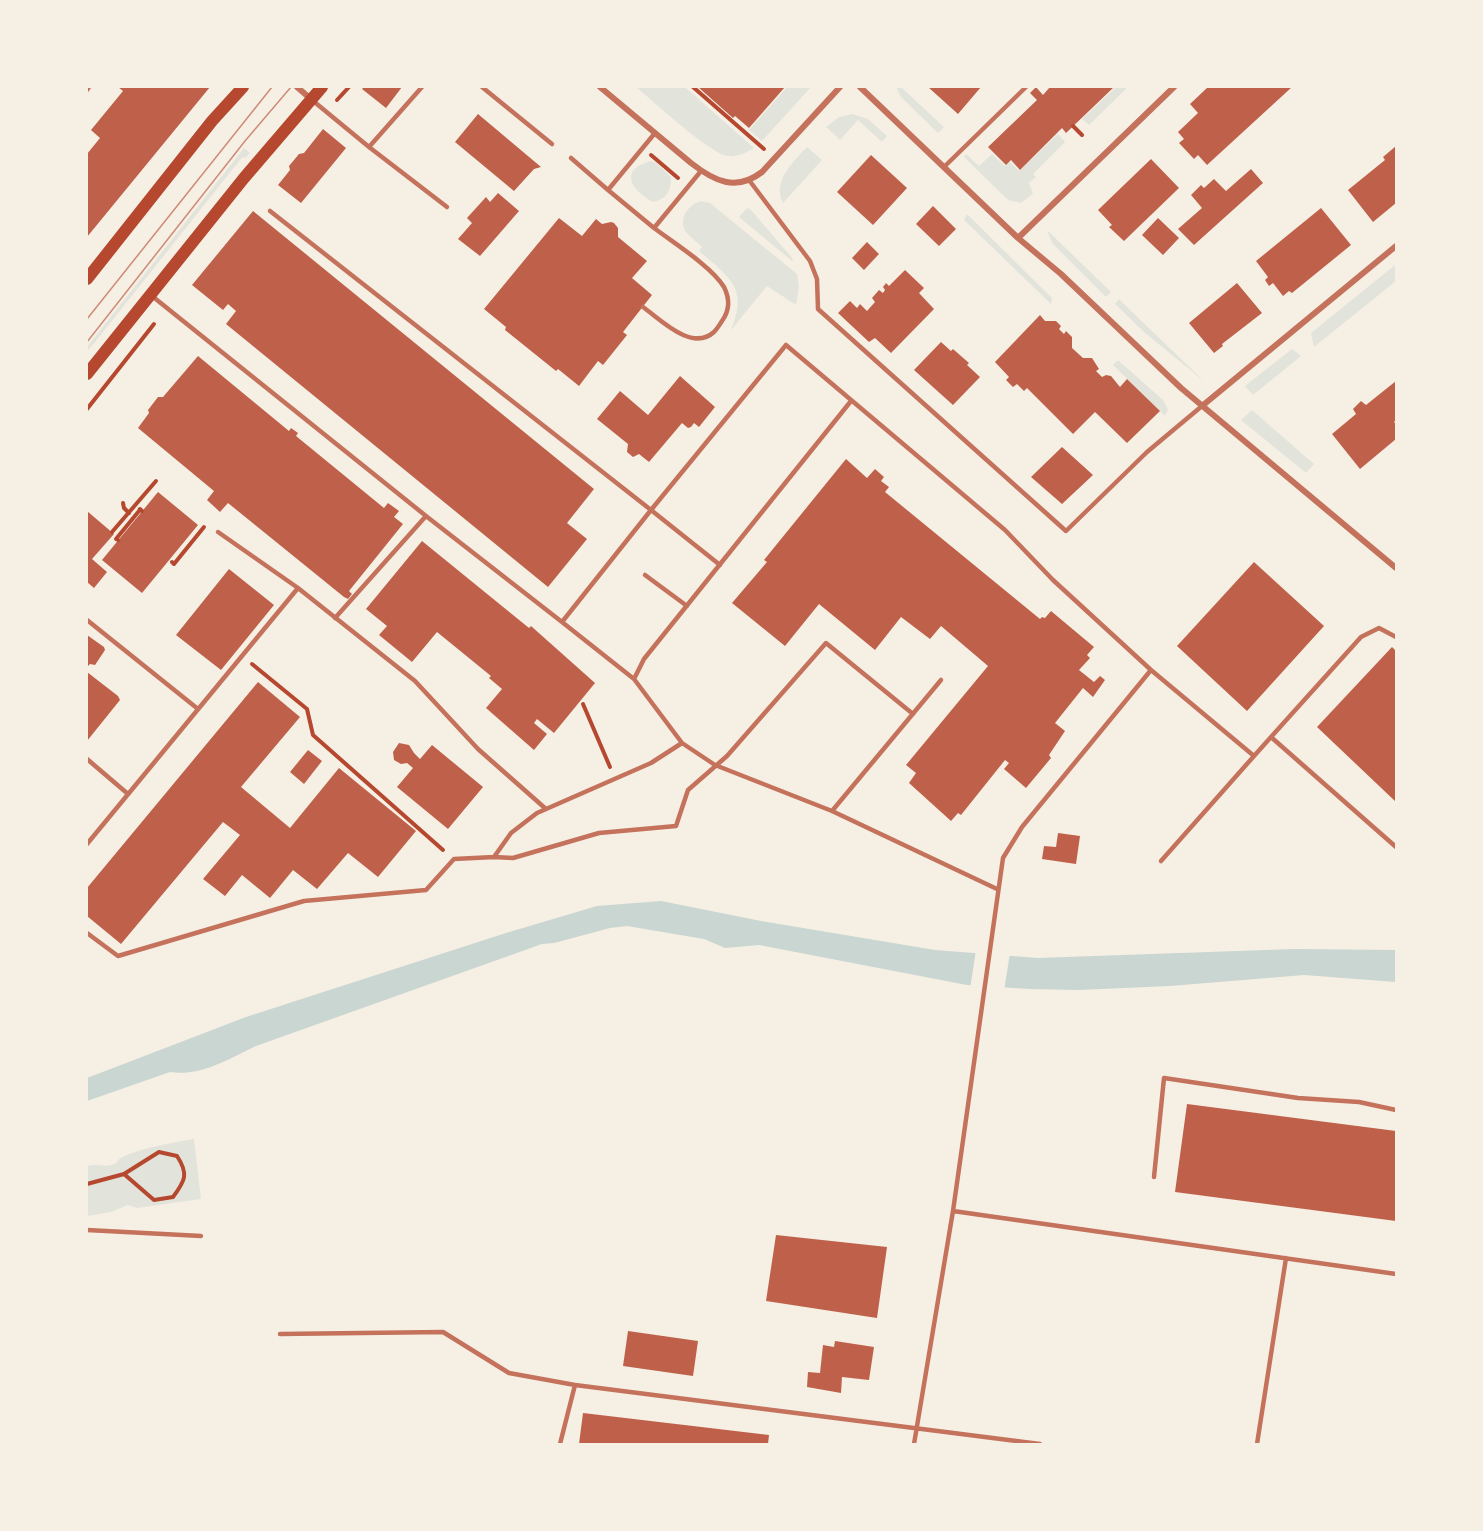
<!DOCTYPE html>
<style>
body{margin:0}
#map{position:relative;width:1483px;height:1531px;overflow:hidden;background:#f6efe4;font-family:Barlow,sans-serif}
canvas{display:block}
.frame{position:absolute;inset:0;border:88px solid #f6efe4;pointer-events:none}
</style>
<div id="map">
<canvas width="1483" height="1531"></canvas>
<div class="frame"></div>
</div>
<script>
const ctx = document.querySelector('canvas').getContext('2d');
ctx.lineJoin = 'round';
function fillPath(path, color) { ctx.fillStyle = color; ctx.fill(path, 'evenodd'); }
function strokePath(path, color, width, dash) { ctx.strokeStyle = color; ctx.lineWidth = width; ctx.lineCap = dash ? 'butt' : 'round'; ctx.setLineDash(dash || []); ctx.stroke(path); }
fillPath(new Path2D(`
 M636 87H685L754 148C747 152 738 157 728 156 710 154 653 101 636 87Z
 M787 87H811L762 141 749 130Z
 M896 87H901L944 127 938 133 901 97Z
 M1116 87H1128L1089 125 1082 119Z
 M852 114 868 119 887 136 882 142 858 120 840 140 826 127 839 117Z
 M1058 134 1065 142 1033 174 1036 177 1029 183 1033 194 1021 203 1008 200 964 157 966 154 979 166 992 154 1005 166 1010 162 1019 171Z
 M807 147 822 160 783 203C772 181 793 162 807 147Z
 M244 148 250 153 245 158 243 157 240 160 87 352V347Z
 M651 161 656 163 671 177C671 191 667 199 653 202 631 190 618 170 651 161Z
 M701 201 710 203 797 274 799 287 796 305 767 286 731 330C749 288 729 277 699 251L702 247C698 243 691 238 687 233 677 221 687 205 701 201Z
 M747 208 751 210 793 259 792 261 739 217Z
 M967 214 1052 298 1051 304 964 220Z
 M1047 230 1111 292 1106 297 1052 243Z
 M1395 265 1396 281 1314 347 1311 333Z
 M1119 299 1127 307 1205 382 1145 333 1115 304Z
 M1292 349 1301 356 1253 395 1245 386Z
 M1117 361H1119L1163 400 1168 410 1165 416 1113 365Z
 M1252 410 1314 464 1306 473 1241 420Z
 M194 1139 201 1199 137 1208 128 1205 111 1212 87 1216V1166C97 1163 107 1168 114 1164 119 1162 117 1160 121 1158 135 1149 177 1142 194 1139Z`), '#e2e4dc');
fillPath(new Path2D(`
 M661 901 761 921 935 950 1038 958 1294 949 1396 950V982L1304 975 1170 986 1078 990 1030 989 967 985 759 945 725 948 704 939 627 926 610 928 554 943 542 944 256 1046C230 1058 201 1077 170 1072L87 1101V1078L246 1017 506 933 597 906Z`), '#c9d6d2');
fillPath(new Path2D(`
 M976 950 1010 953 1004 991 970 989Z`), '#f6efe4');
fillPath(new Path2D(`
 M118 87H210L87 237V154L100 138 91 130 123 91Z
 M364 87H402L386 108 362 89Z
 M698 87H785L749 128 735 116 733 118Z
 M928 87H981L958 114Z
 M1036 87 1043 95 1050 87H1114L1066 133 1062 128 1020 170 1011 160 1006 165 988 147 1037 100 1030 93Z
 M1208 87H1292L1207 165 1198 155 1194 159 1179 143 1184 139 1178 132 1198 113 1190 104Z
 M478 114 541 167 534 169 514 191 455 142Z
 M323 129 346 148 301 203 278 185 290 170 289 166 299 154 304 153Z
 M1396 146V203L1373 222 1348 190 1385 160 1383 157Z
 M871 155 907 188 873 225 837 192Z
 M1151 159 1179 188 1124 241 1109 227 1112 225 1098 210Z
 M1251 169 1263 183 1194 245 1178 229 1202 208 1191 195 1201 185 1204 188 1214 179 1226 191Z
 M498 193 519 211 480 256 458 239 472 223 467 218 486 197 490 202Z
 M933 206 956 229 939 246 916 224Z
 M1321 208 1351 245 1292 293 1289 291 1283 296 1273 283 1269 286 1265 280 1268 277 1256 261Z
 M253 211 594 489 567 523 587 539 548 587 226 324 236 311 228 304 223 310 192 285Z
 M559 218 582 236 596 219 602 224 611 222 614 223 618 228V237L647 261 632 278 652 295 623 332 627 335 603 365 598 361 579 386 558 369 556 371 505 330 506 327 484 309Z
 M1158 218 1179 238 1163 255 1142 235Z
 M867 242 879 254 864 270 852 258Z
 M905 270 924 288 919 293 934 309 891 353 875 338 869 342 838 313 850 301 857 308 860 304 867 311 875 302 872 298 879 290 883 293 885 290 883 287 886 283 889 286Z
 M1237 283 1262 313 1222 344 1223 346 1214 353 1189 323Z
 M1040 315 1045 321H1056L1061 326 1059 329 1064 334 1066 331 1072 337V348L1083 358H1092L1099 369 1096 371 1102 377 1106 375 1111 376 1120 387 1127 379 1160 411 1127 443 1095 412 1073 434 1027 388 1024 391 1017 384 1013 387 1006 380 1009 377 995 362Z
 M941 342 951 351 953 349 969 363 967 365 980 377 953 405 914 370Z
 M198 356 289 431 291 428 298 433 296 436 384 508 388 503 399 511 394 517 403 524 349 591 352 594 348 599 344 597 228 503 220 512 207 500 214 491 138 428 149 413 148 410 158 397H163Z
 M680 376 715 407 699 427 694 423 691 427 688 428 682 423 649 462 639 454 633 457 627 452 628 444 597 419 620 391 648 415Z
 M1396 381V420L1394 422 1396 424V439L1360 469 1332 434 1356 414 1353 409 1361 401 1366 405Z
 M1062 447 1093 475 1062 504 1031 477Z
 M846 459 867 478 875 469 884 477 881 481 889 487 885 492 1040 619 1042 617 1045 618 1051 611 1094 647 1087 655 1090 658 1079 670 1094 682 1100 676 1105 680 1093 697 1083 688 1055 723 1065 731 1049 755 1051 758 1026 788 1004 769 1009 763 1005 760 961 815 958 813 951 821 909 783 916 773 906 765 988 666 941 626 930 639 901 617 875 650 819 604 785 646 732 603 767 562 764 560Z
 M158 492 198 525 142 593 102 560Z
 M87 511 114 534 92 559 107 572 94 588 87 582Z
 M422 541 529 628 531 626 595 683 554 733 537 719 534 723 547 734 534 750 486 708 502 689 489 678 491 676 437 632 412 662 379 635 387 626 366 609Z
 M1254 562 1324 626 1247 711 1177 646Z
 M229 569 274 605 221 670 176 635Z
 M87 635 104 647 105 650 95 665 90 664 87 667Z
 M1392 647 1396 651V802L1317 727Z
 M87 672 118 696 120 700 87 741Z
 M258 682 300 717 241 787 290 828 339 768 416 831 378 877 348 853 317 889 293 870 270 898 242 875 225 896 203 879 240 835 223 822 121 944 87 916V888Z
 M399 743 409 745 414 753 420 759 432 745 483 787 448 829 397 787 413 768 407 763 401 764 394 760 393 752Z
 M308 750 322 761 304 784 290 772Z
 M1058 833 1080 836 1076 864 1042 859 1044 846 1056 847Z
 M1187 1104 1396 1131V1221L1175 1192Z
 M776 1235 887 1247 877 1318 766 1301Z
 M628 1331 698 1341 693 1376 623 1366Z
 M835 1341 874 1347 869 1380 842 1377 841 1393 807 1387 808 1372 820 1373 823 1345 834 1347Z
 M583 1413 769 1435 768 1444H579Z`), '#bf614a');
strokePath(new Path2D(`
 M693 87 764 149
 M337 100 349 87
 M1073 126 1082 135
 M651 155 678 178
 M87 409 154 324
 M123 503 124 508 129 513
 M112 532 156 481
 M118 540 116 539 139 511 140 509 142 511
 M172 562 174 564 204 527
 M252 664 307 709 313 735 443 850
 M583 704 610 767
 M87 1184 124 1174 159 1152 177 1156C189 1174 185 1181 173 1197L154 1200 124 1174`), '#b5482f', 4);
strokePath(new Path2D(`
 M482 87 552 144
 M87 90 89 87
 M312 100 369 147 447 207
 M655 133 608 190 654 228 701 171
 M369 147 422 87
 M571 158 608 190
 M944 167 1026 87
 M749 180 810 261 817 279 818 309 1066 531 1147 452 1202 406
 M270 211 651 510 562 622 634 679
 M152 296 426 516
 M643 307C661 320 692 352 714 332 717 329 720 324 722 321 730 310 730 299 724 287 712 267 674 243 654 228
 M851 401 644 659 634 679 682 743 715 765 832 811 997 889
 M218 532 298 588 415 681 478 749 546 809
 M720 565 651 510 786 345 1005 530 1053 580 1151 670 1254 756 1271 737
 M645 575 687 606
 M335 618 426 516 562 622
 M87 620 198 709
 M1396 637 1379 628 1361 637 1271 737 1396 847
 M682 743 651 763 537 813 511 833 494 857 513 858 599 833 676 826 688 790 727 756 826 643 913 714
 M87 759 128 794
 M832 811 941 680
 M87 844 298 588
 M1161 861 1254 756
 M87 933 118 956 304 901 426 890 454 859 494 857
 M1154 1177 1164 1078 1298 1098 1359 1102 1396 1110
 M953 1211 1396 1274
 M87 1230 201 1236
 M280 1334 443 1332 509 1373 575 1385
 M560 1444 575 1385 1040 1444
 M914 1444 953 1211 1003 858 1022 827 1151 670
 M1257 1444 1286 1258`), '#c5725c', 4.5);
strokePath(new Path2D(`
 M297 87 312 100
 M600 87 691 163C714 181 736 192 762 172L840 87
 M860 87 1018 238 1061 274 1181 388 1396 568
 M1018 238 1174 87
 M1202 406 1396 246`), '#c5725c', 6);
strokePath(new Path2D(`
 M87 279 212 121 243 87
 M87 374 244 178 322 87`), '#b5482f', 12);
strokePath(new Path2D(`
 M87 319 272 87
 M87 342 245 141 291 87`), '#cf8b77', 1.5);
</script>
